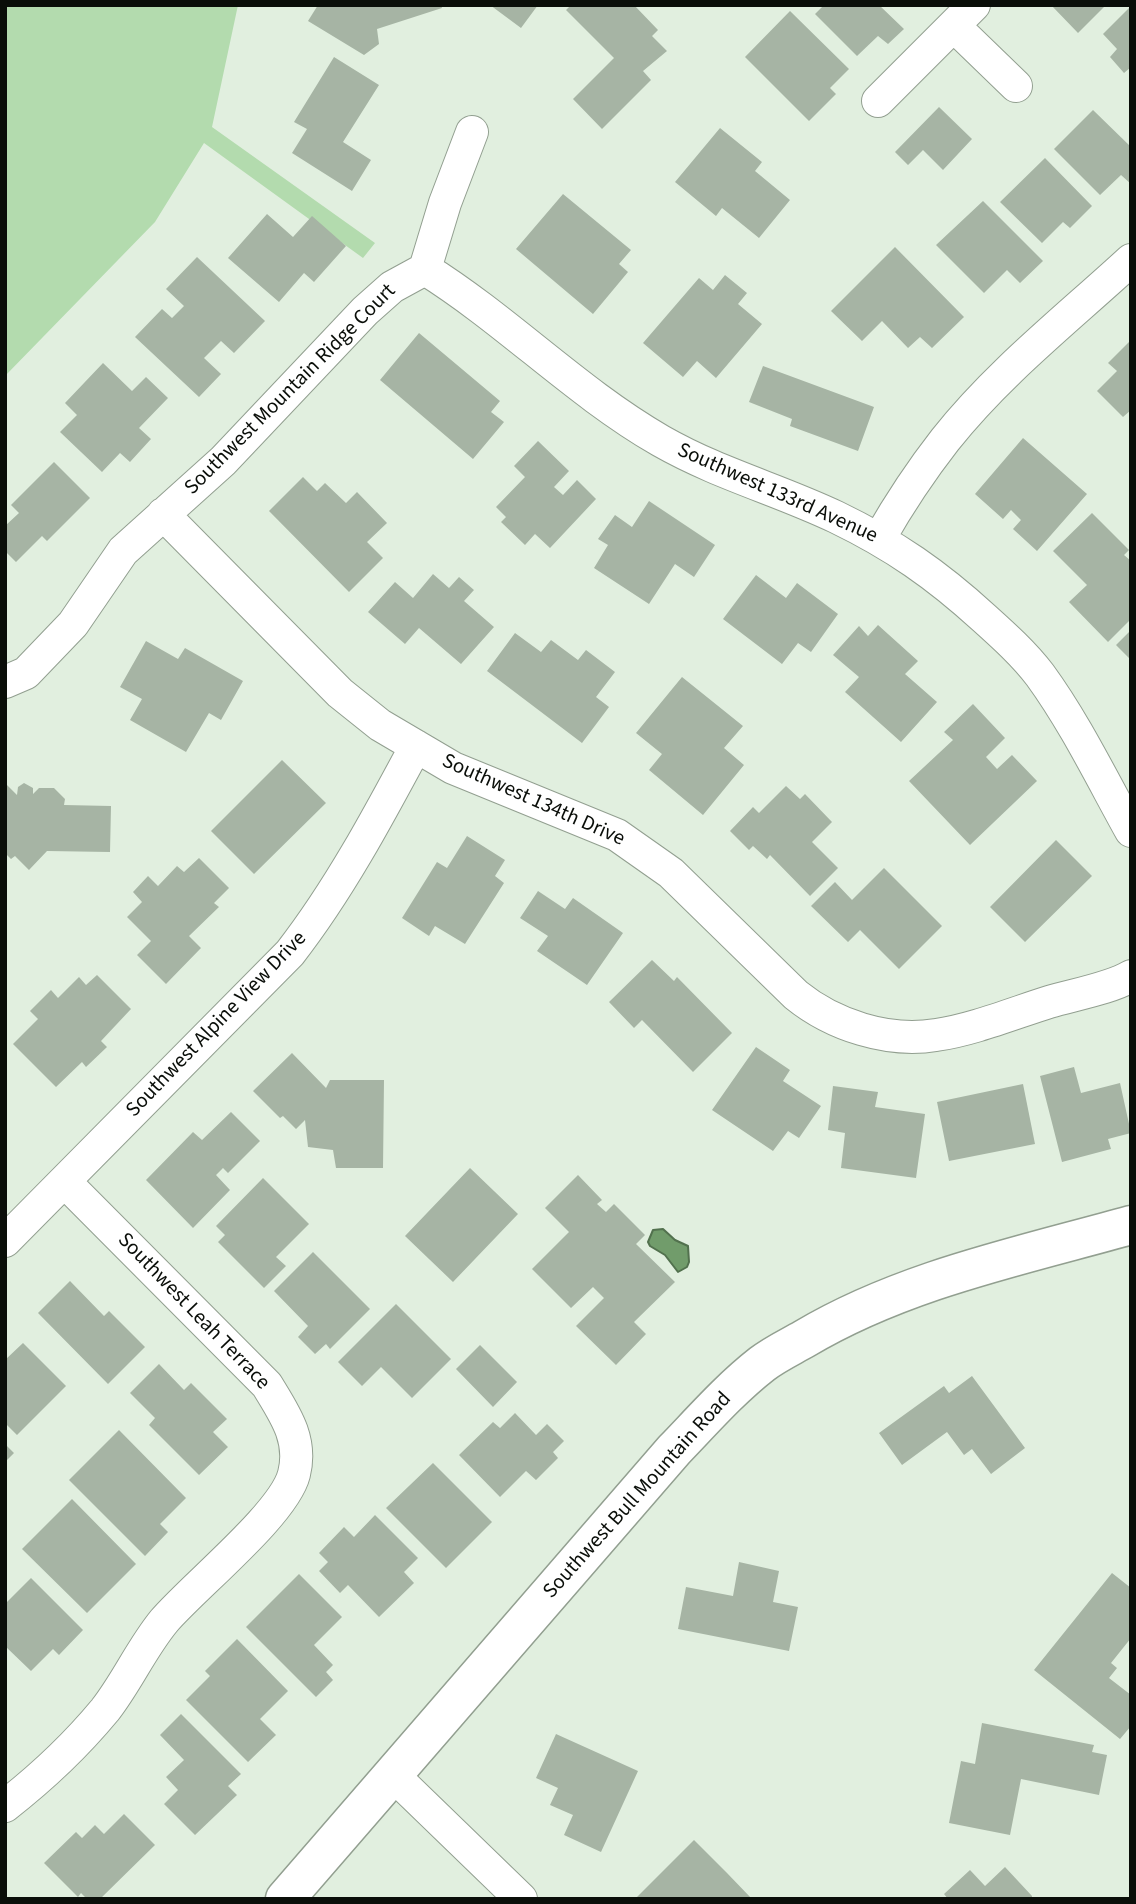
<!DOCTYPE html>
<style>
body{margin:0}
#map{position:relative;width:1136px;height:1904px;overflow:hidden;background:#e1efdf;font-family:"Source Sans 3",sans-serif}
canvas{display:block}
.frame{position:absolute;inset:0;border:7px solid #0a0e09;pointer-events:none}
</style>
<div id="map">
<canvas width="1136" height="1904"></canvas>
<div class="frame"></div>
</div>
<script>
const ctx = document.querySelector('canvas').getContext('2d');
ctx.lineJoin = 'round';
function fillPath(path, color) { ctx.fillStyle = color; ctx.fill(path, 'evenodd'); }
function strokePath(path, color, width, dash) { ctx.strokeStyle = color; ctx.lineWidth = width; ctx.lineCap = dash ? 'butt' : 'round'; ctx.setLineDash(dash || []); ctx.stroke(path); }
function write(font, color, halo, rows, align = 'center') {
  ctx.font = font + ' "Source Sans 3",sans-serif'; ctx.lineWidth = 5; ctx.setLineDash([]); ctx.textBaseline = 'middle'; ctx.strokeStyle = halo; ctx.fillStyle = color; for (const [text, x, y, turn = 0] of rows) {
    ctx.save(); ctx.translate(x, y); ctx.rotate((+turn || 0) * Math.PI / 180); ctx.textAlign = isNaN(turn) ? turn : align; if (halo) ctx.strokeText(text, 0, 0); ctx.fillText(text, 0, 0); ctx.restore();
  }
}
fillPath(new Path2D(`
 M5 5H238L212 127 375 243 363 258 204 143 155 222 5 376Z`), '#b3dbae');
const water = new Path2D(`
 M663 1229 675 1240 688 1246 689 1262 687 1267 678 1272 665 1255 650 1246 648 1242 653 1230Z`);
fillPath(water, '#719c6b');
strokePath(water, '#52714e', 2);
fillPath(new Path2D(`
 M318 5H441L442 8 377 29 379 44 364 55 308 21Z
 M490 5H538L521 28Z
 M571 5H634L658 30 652 36 667 51 643 71 651 80 602 129 573 99 614 58 566 10Z
 M824 5H879L904 29 888 44 878 36 857 56 815 14Z
 M1051 5H1106L1078 33Z
 M1131 6V67L1124 73 1110 57 1117 49 1103 34Z
 M790 11 849 69 830 88 836 94 809 121 745 57Z
 M334 57 379 85 343 142 371 160 352 191 292 153 307 129 294 122Z
 M939 107 972 139 943 170 923 150 908 165 895 152Z
 M1093 110 1131 147V184L1121 175 1100 195 1054 149Z
 M720 128 762 162 755 171 790 200 759 238 722 208 716 216 675 182Z
 M1045 158 1092 206 1070 228 1063 222 1042 243 1000 202Z
 M563 194 631 250 619 264 628 272 593 314 516 249Z
 M983 201 1043 261 1020 283 1007 270 984 293 936 245Z
 M267 214 293 237 312 216 346 246 314 282 304 273 279 302 228 258Z
 M895 247 964 317 932 348 920 337 908 348 882 321 862 341 831 311Z
 M197 257 265 321 234 353 221 341 204 358 221 374 199 397 135 337 162 309 172 318 184 306 166 289Z
 M725 275 747 293 738 304 762 324 716 378 697 361 683 377 643 343 699 278 713 290Z
 M419 333 500 401 491 412 504 422 473 459 380 380Z
 M1131 340V410L1123 417 1097 391 1117 371 1108 363Z
 M103 363 132 391 146 377 168 398 139 428 151 439 130 462 120 453 102 472 60 432 77 415 65 403Z
 M763 366 874 407 858 451 790 426 792 419 749 402Z
 M1023 438 1087 494 1037 551 1013 529 1021 520 1011 510 1003 519 975 494Z
 M538 441 569 471 554 487 563 495 577 480 596 499 550 548 535 534 525 545 501 522 506 517 496 507 525 477 514 466Z
 M54 462 90 498 47 541 42 536 16 562 5 551V526L19 513 11 505Z
 M303 477 317 491 325 483 346 503 357 492 387 523 367 542 383 558 349 592 269 511Z
 M649 501 715 545 694 577 675 564 649 604 594 568 608 545 598 539 615 515 632 527Z
 M1092 513 1129 550 1124 555 1131 561V619L1108 642 1069 602 1087 585 1053 551Z
 M433 574 449 588 459 577 474 590 464 601 494 627 461 664 419 628 405 644 368 612 395 582 413 598Z
 M756 575 786 598 797 583 838 614 811 652 798 643 782 664 723 619Z
 M878 625 918 661 905 674 937 702 901 742 845 692 859 677 833 655 859 626 868 636Z
 M1131 630V660L1116 645Z
 M515 633 541 652 551 640 578 660 586 650 615 672 596 697 609 707 582 743 487 671Z
 M146 641 178 659 185 648 243 681 221 720 209 713 186 752 130 720 142 699 120 687Z
 M682 677 743 726 724 748 744 765 703 815 649 770 662 754 636 733Z
 M973 704 1005 738 986 757 997 769 1012 755 1037 781 970 845 909 781 953 740 944 732Z
 M282 760 326 803 254 874 211 831Z
 M5 783 17 795 18 787 24 783 33 788V794L39 788H54L65 799 64 805 111 806 110 852 47 851 29 870 15 856 11 859 5 853Z
 M786 786 800 799 805 794 832 822 812 842 838 868 810 896 770 855 767 859 753 846 749 850 730 831 753 807 759 813Z
 M467 836 505 860 495 876 504 883 465 944 435 926 429 936 402 918 437 862 447 868Z
 M1056 840 1092 876 1025 942 990 907Z
 M199 858 229 888 214 903 219 907 189 936 201 948 166 984 137 955 151 941 127 917 142 902 133 892 148 876 158 886 177 866 184 872Z
 M884 868 942 926 899 969 860 930 848 942 811 906 835 882 852 900Z
 M538 891 565 909 573 898 623 933 587 985 537 951 548 936 520 918Z
 M652 960 674 981 677 977 732 1033 693 1072 642 1020 634 1028 609 1002Z
 M97 975 131 1009 101 1041 107 1047 86 1067 82 1062 56 1087 13 1044 38 1019 30 1011 51 990 58 998 79 977 86 985Z
 M756 1047 790 1070 783 1081 821 1106 799 1138 788 1131 773 1151 712 1110Z
 M292 1053 326 1088 330 1080H384L383 1168H336L333 1150 308 1147 305 1120 296 1129 283 1116 280 1118 253 1091Z
 M1074 1067 1081 1093 1120 1083 1131 1133 1108 1139 1111 1149 1062 1162 1040 1076Z
 M1023 1084 1035 1144 949 1161 937 1102Z
 M833 1086 878 1092 875 1107 925 1114 916 1178 841 1168 845 1133 828 1130Z
 M231 1112 260 1141 228 1173 223 1168 216 1175 230 1190 193 1228 146 1180 193 1132 202 1140Z
 M470 1168 518 1214 453 1282 405 1236Z
 M578 1175 602 1200 597 1204 606 1212 614 1204 645 1235 636 1244 675 1282 634 1322 646 1334 616 1365 576 1326 604 1298 593 1287 571 1308 532 1269 569 1232 545 1208Z
 M263 1178 309 1224 276 1257 286 1266 264 1288 218 1242 225 1235 216 1226Z
 M313 1252 370 1309 330 1349 326 1344 315 1354 298 1337 308 1326 274 1291Z
 M70 1281 104 1316 109 1311 145 1347 108 1384 38 1313Z
 M396 1304 451 1359 412 1398 381 1367 362 1386 338 1362Z
 M23 1343 66 1386 17 1435 5 1423V1360Z
 M480 1345 517 1382 493 1407 456 1369Z
 M159 1364 184 1390 191 1383 227 1419 213 1432 228 1447 199 1475 149 1425 155 1418 130 1393Z
 M972 1376 1025 1448 991 1474 972 1449 964 1455 947 1432 902 1465 879 1433 944 1386 949 1393Z
 M515 1413 536 1435 547 1424 564 1441 553 1452 558 1458 536 1480 526 1471 500 1497 459 1455 493 1422 500 1428Z
 M119 1430 186 1498 160 1524 168 1532 145 1556 69 1480Z
 M5 1444 14 1453 5 1462Z
 M433 1463 492 1522 446 1568 386 1508Z
 M72 1499 136 1564 87 1613 22 1549Z
 M375 1515 418 1558 404 1572 414 1583 379 1617 348 1585 340 1593 319 1571 328 1562 319 1553 344 1527 354 1537Z
 M739 1562 779 1571 773 1602 798 1607 789 1651 678 1629 686 1587 733 1596Z
 M1112 1573 1131 1588V1638L1111 1663 1117 1668 1109 1678 1131 1695V1726L1120 1739 1034 1670Z
 M299 1574 342 1617 314 1645 333 1665 326 1672 333 1680 316 1697 246 1627Z
 M31 1578 83 1630 59 1655 53 1649 31 1671 5 1646V1604Z
 M237 1639 288 1691 260 1719 276 1735 248 1762 186 1700 210 1676 205 1671Z
 M181 1714 241 1774 228 1786 237 1795 195 1835 164 1804 178 1790 166 1777 184 1760 160 1735Z
 M982 1723 1094 1745 1092 1752 1107 1755 1099 1795 1021 1779 1010 1835 949 1823 961 1761 975 1764Z
 M556 1734 638 1771 601 1852 564 1835 573 1815 550 1805 558 1788 536 1778Z
 M124 1814 155 1845 100 1899H87L81 1893 78 1897 44 1863 76 1832 82 1838 95 1825 104 1834Z
 M694 1840 727 1873 752 1899 637 1897Z
 M1005 1867 1032 1896V1899H948L944 1894 970 1870 985 1886Z`), '#a6b4a4');
const minor = new Path2D(`
 M954 26 1016 86
 M878 101 974 5
 M425 269C508 321 576 392 661 441 719 474 777 489 836 517 894 545 937 575 984 618 1004 636 1024 654 1040 675 1075 723 1102 779 1131 831
 M163 514 340 693 380 725 453 768 617 835 671 873 796 995C833 1025 888 1043 936 1035 972 1030 1014 1013 1049 1002 1072 995 1112 988 1131 976
 M879 539C899 504 920 472 945 440 998 373 1068 318 1131 260
 M5 682 26 673 73 624 123 551 223 461 365 311 392 287 425 269 445 203 472 132
 M5 1241 290 953C339 890 378 817 416 746
 M394 1776 521 1899
 M5 1806C41 1778 76 1745 105 1710 127 1682 141 1649 164 1621 194 1586 284 1514 294 1474 303 1439 284 1413 267 1385L65 1182`);
const secondary = new Path2D(`
 M285 1899 674 1450C703 1420 730 1389 762 1364 775 1354 790 1347 804 1339 903 1280 1020 1256 1131 1225`);
strokePath(minor, '#929f90', 34);
strokePath(secondary, '#929f90', 41);
strokePath(minor, '#fff', 32);
strokePath(secondary, '#fff', 38);
write('21px', '#0a0e09', '#fff', [
 ["Southwest Mountain Ridge Court",291,390,-45],
 ["Southwest 133rd Avenue",777,494,24],
 ["Southwest 134th Drive",533,801,24],
 ["Southwest Alpine View Drive",217,1025,-46],
 ["Southwest Leah Terrace",193,1312,46],
 ["Southwest Bull Mountain Road",638,1496,-48]
]);
</script>
